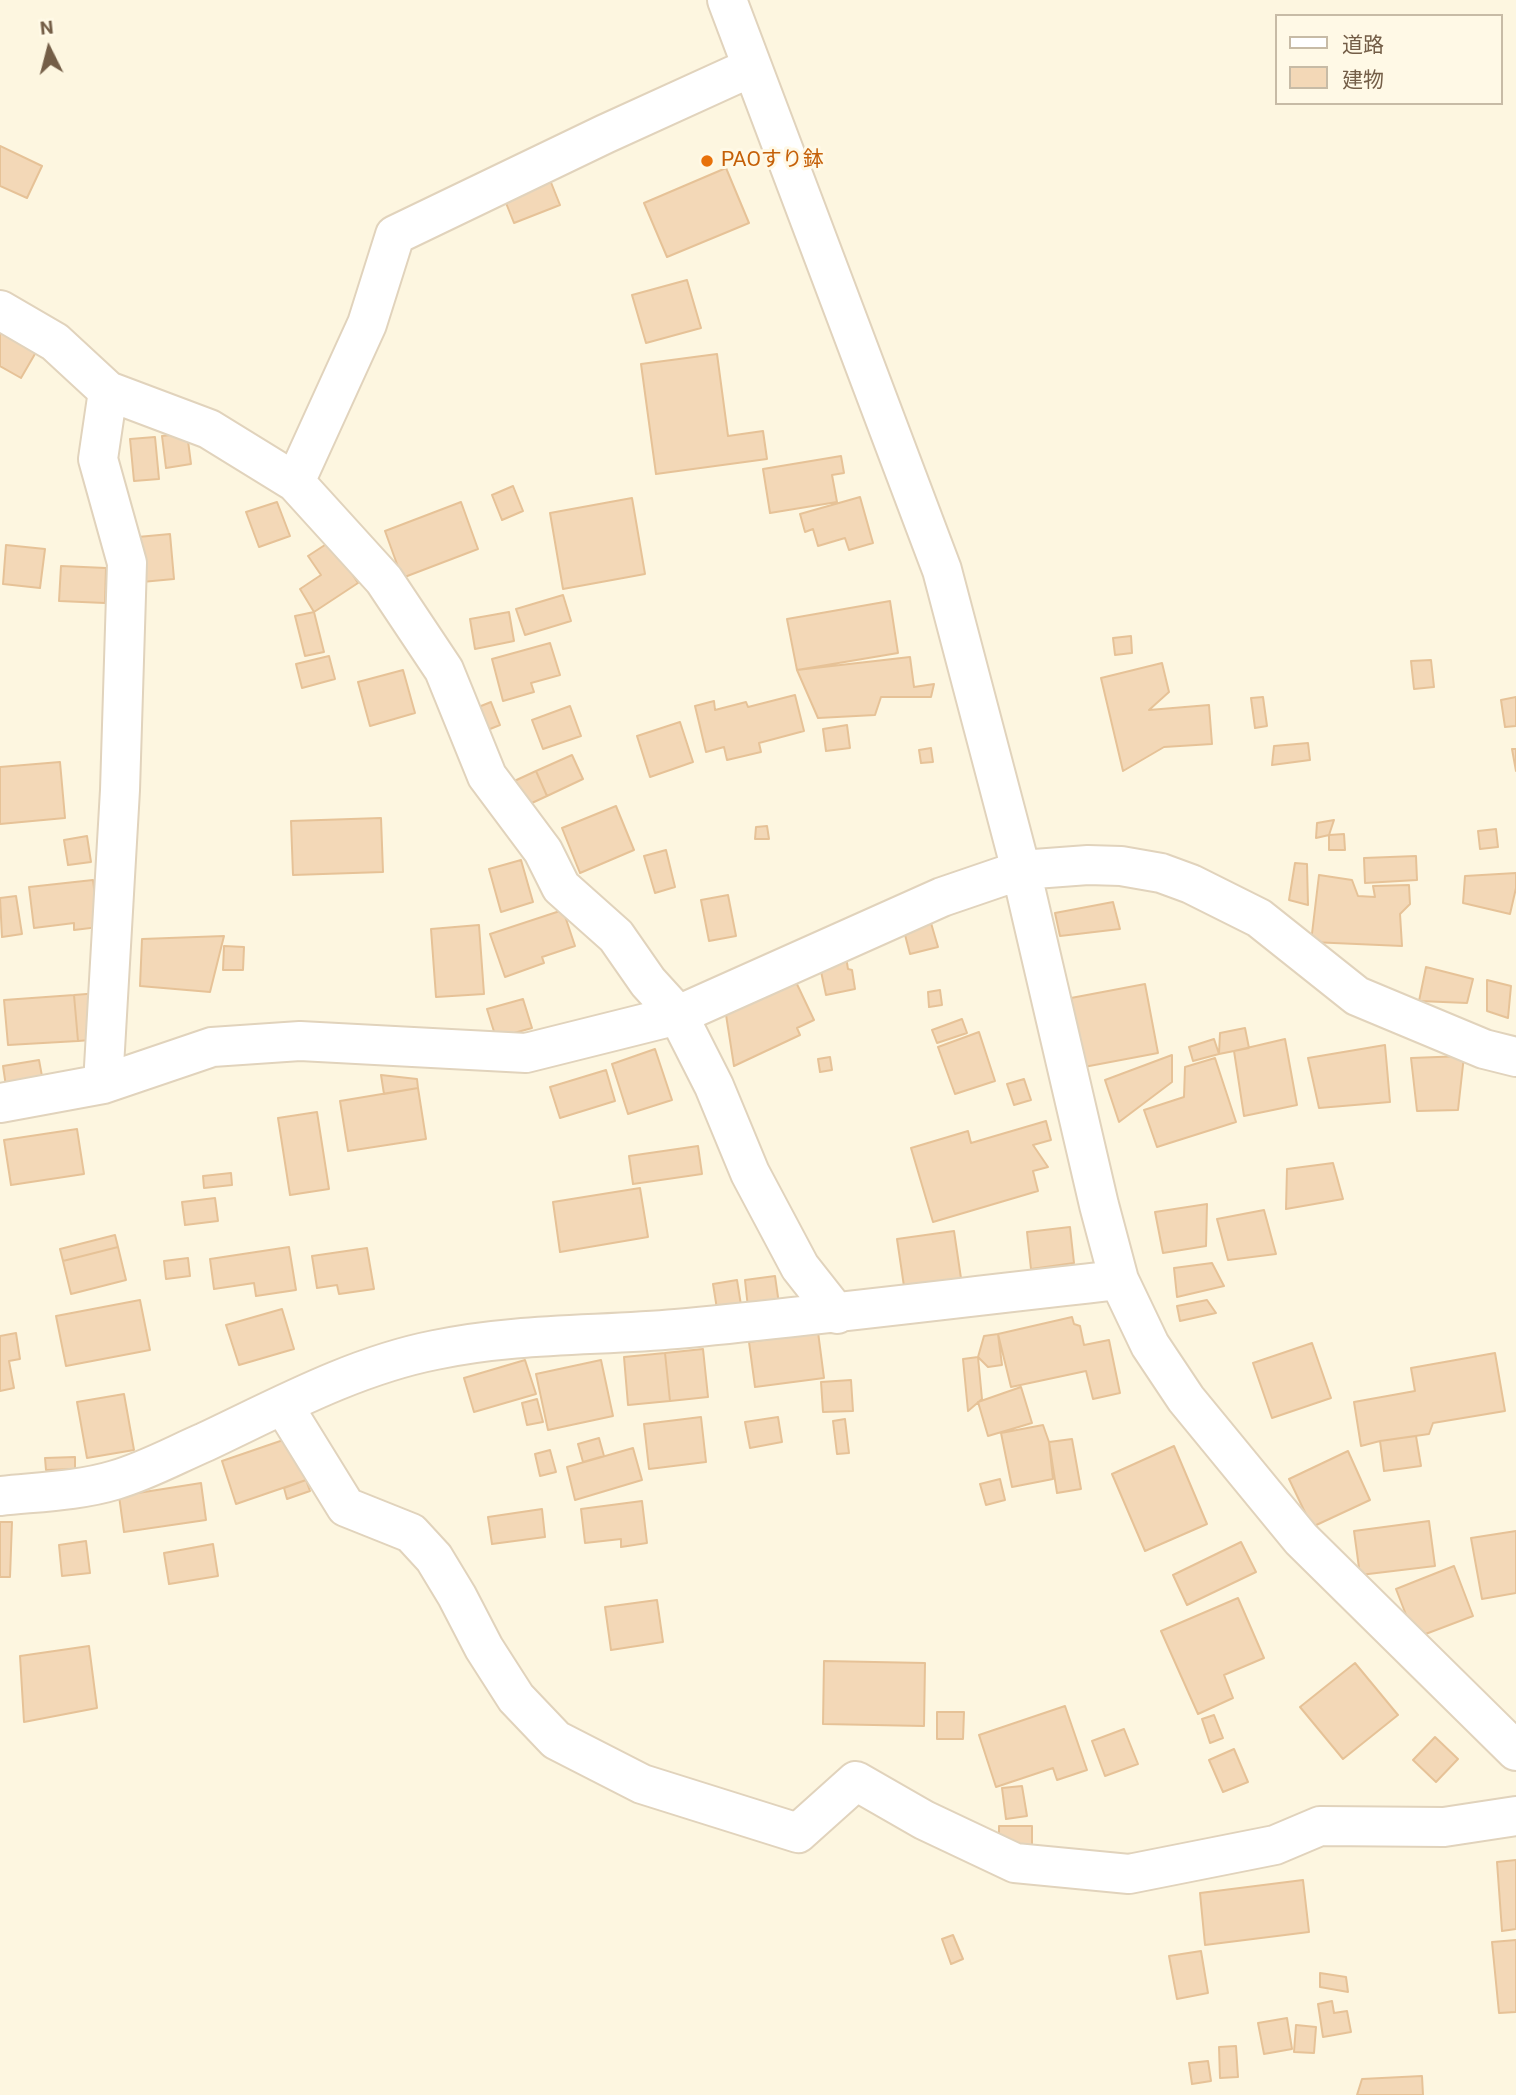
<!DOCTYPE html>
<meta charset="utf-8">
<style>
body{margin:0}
#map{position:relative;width:1516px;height:2095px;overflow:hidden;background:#fdf6e0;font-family:Roboto,"Noto Sans JP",sans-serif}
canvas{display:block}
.legend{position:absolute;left:1275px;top:14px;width:228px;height:91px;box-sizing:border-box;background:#fff9e6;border:2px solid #c7bba6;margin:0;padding:9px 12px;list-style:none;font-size:21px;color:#745e47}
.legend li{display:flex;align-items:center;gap:14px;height:35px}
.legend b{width:35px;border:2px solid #c7bba6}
.north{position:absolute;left:14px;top:14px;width:70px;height:70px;-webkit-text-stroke:5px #fff9e6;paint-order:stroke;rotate:354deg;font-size:19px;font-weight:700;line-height:28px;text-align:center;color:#745e47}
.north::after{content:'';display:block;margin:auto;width:24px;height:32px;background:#745e47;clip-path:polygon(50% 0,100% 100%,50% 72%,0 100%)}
</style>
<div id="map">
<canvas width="1516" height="2095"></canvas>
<ul class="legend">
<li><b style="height:9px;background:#fff"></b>道路</li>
<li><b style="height:19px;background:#f3d8b7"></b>建物</li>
</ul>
<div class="north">N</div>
</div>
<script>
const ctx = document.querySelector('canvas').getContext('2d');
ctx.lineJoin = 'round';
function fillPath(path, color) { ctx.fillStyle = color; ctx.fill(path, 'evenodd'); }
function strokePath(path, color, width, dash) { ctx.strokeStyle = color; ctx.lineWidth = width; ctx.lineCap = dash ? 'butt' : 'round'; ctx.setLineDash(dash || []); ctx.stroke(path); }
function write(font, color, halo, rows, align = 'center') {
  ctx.font = font + ' Roboto,"Noto Sans JP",sans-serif'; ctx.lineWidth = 6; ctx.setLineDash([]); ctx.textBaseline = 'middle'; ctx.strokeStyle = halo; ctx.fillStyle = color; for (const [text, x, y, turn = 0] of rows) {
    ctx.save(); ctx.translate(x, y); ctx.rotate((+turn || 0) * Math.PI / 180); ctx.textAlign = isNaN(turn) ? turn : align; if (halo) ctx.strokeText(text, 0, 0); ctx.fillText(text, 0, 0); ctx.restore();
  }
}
const building = new Path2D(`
 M0 146 42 166 27 198 0 186Z
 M726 168 749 223 667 257 644 203Z
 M548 175 560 205 514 223 502 193Z
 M687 280 701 328 646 343 632 295Z
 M0 325 39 347 21 378 0 366Z
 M717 354 728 436 763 431 767 459 656 474 641 364Z
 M187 433 191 464 166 468 162 436Z
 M155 437 159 479 134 481 130 439Z
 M841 456 844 473 832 475 837 502 770 513 763 469Z
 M513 486 523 511 502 520 492 495Z
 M860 497 873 543 849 550 845 538 818 546 813 529 805 532 800 514Z
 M632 498 645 574 563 589 550 513Z
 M277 502 290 536 259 547 246 512Z
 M461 502 478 549 402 578 385 531Z
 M170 534 174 579 131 583 127 538Z
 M331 541 358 583 314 612 300 589 321 575 308 556Z
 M6 545 45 549 40 588 3 584Z
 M61 566 106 568 105 603 59 601Z
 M563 595 571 621 525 635 516 609Z
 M890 601 898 653 797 670 787 619Z
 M314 612 324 652 305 656 295 616Z
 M509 612 514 641 475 649 470 619Z
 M1131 636 1132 653 1115 655 1113 638Z
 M550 643 560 675 531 683 534 692 503 701 492 659Z
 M329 656 335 679 302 688 296 664Z
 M910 657 914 687 934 684 931 697H881L875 715 818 718 797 670Z
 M1431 660 1434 687 1414 689 1411 661Z
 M1162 663 1169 692 1149 710 1209 705 1212 744 1164 747 1123 771 1101 678Z
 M403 670 415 713 370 726 358 682Z
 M795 695 804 731 759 743 761 752 727 760 724 747 706 752 695 706 714 701 715 710 746 702 748 707Z
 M1263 697 1267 726 1255 728 1251 698Z
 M1516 697V726L1505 727 1501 700Z
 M491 702 500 725 480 733 471 710Z
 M570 706 581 736 543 749 532 720Z
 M680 722 693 762 650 777 637 736Z
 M847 725 850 748 826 751 823 729Z
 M1308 743 1310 760 1272 765 1274 746Z
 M931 748 933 762 921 763 919 750Z
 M1512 749H1516V771Z
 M572 755 583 779 547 796 536 771Z
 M60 762 65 818 0 824V767Z
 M536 771 547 796 521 808 510 783Z
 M616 806 634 850 580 873 562 828Z
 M381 818 383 872 293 875 291 821Z
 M1334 820 1329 835 1316 838 1317 823Z
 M767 826 769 839H755L756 827Z
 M1496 829 1498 847 1480 849 1478 831Z
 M1344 834 1345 850H1329V835Z
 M87 836 91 862 68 865 64 840Z
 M666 850 675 887 655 893 644 856Z
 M1416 856 1417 880 1365 883 1364 858Z
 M521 860 533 902 501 912 489 869Z
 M1295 863 1307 864 1308 905 1289 900Z
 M1516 873V888L1510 914 1463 903 1465 876Z
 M1319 875 1352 880 1358 896 1375 897 1373 886 1409 885 1410 904 1400 914 1402 946 1311 942Z
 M93 880 99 927 74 930V923L34 928 29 887Z
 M728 895 736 936 709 941 701 900Z
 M16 896 22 934 2 937 0 898Z
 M1113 902 1120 929 1060 936 1055 913Z
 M563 910 575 946 542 957 544 963 505 977 490 934Z
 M931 923 938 947 910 954 904 931Z
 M479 925 484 994 436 997 431 929Z
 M224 936 210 992 140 986 142 939Z
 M224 946 244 947 243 970H223Z
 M846 957 848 969 852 970 855 989 826 995 819 962Z
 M1426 967 1473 979 1467 1003 1419 1001Z
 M795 980 814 1020 797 1028 800 1035 734 1066 724 1002Z
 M1487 980 1511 986 1508 1018 1487 1011Z
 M1145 984 1158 1053 1084 1067 1071 998Z
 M940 990 942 1005 929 1007 928 992Z
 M99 993 103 1039 78 1041 74 995Z
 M74 995 78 1041 8 1045 4 1000Z
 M523 999 532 1028 496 1038 487 1009Z
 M962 1019 967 1033 937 1043 932 1030Z
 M1245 1028 1249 1048 1219 1054 1220 1033Z
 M979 1032 995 1081 955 1094 938 1047Z
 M1214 1039 1219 1054 1193 1061 1189 1047Z
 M1285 1039 1297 1105 1244 1116 1234 1051Z
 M1385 1045 1390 1102 1319 1108 1308 1058Z
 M655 1049 672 1100 628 1114 612 1064Z
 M1172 1055V1082L1119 1122 1105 1080Z
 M1464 1056 1458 1110 1417 1111 1411 1058Z
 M830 1057 832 1070 820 1072 818 1059Z
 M1215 1058 1236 1122 1157 1147 1144 1110 1184 1097 1185 1067Z
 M39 1060 44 1087 7 1093 3 1066Z
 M606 1070 615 1101 560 1118 550 1087Z
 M381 1075 417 1079 418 1088 384 1094Z
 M1024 1079 1031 1100 1014 1105 1007 1084Z
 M418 1088 426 1139 348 1151 340 1101Z
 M317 1112 329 1189 290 1195 278 1118Z
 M1046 1121 1051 1140 1033 1145 1048 1167 1033 1171 1038 1191 933 1222 911 1148 968 1131 971 1143Z
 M77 1129 84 1174 11 1185 4 1140Z
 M698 1146 702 1174 633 1184 629 1156Z
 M1333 1163 1343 1199 1286 1209 1287 1169Z
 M231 1173 232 1185 204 1188 203 1176Z
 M640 1188 648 1237 560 1252 553 1202Z
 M215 1198 218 1221 185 1225 182 1202Z
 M1207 1204 1206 1246 1163 1253 1155 1212Z
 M1264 1210 1276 1254 1228 1260 1217 1219Z
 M1070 1227 1074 1263 1031 1269 1027 1232Z
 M954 1231 962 1285 905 1293 897 1239Z
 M115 1235 118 1247 63 1261 60 1249Z
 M118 1247 126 1280 71 1294 63 1261Z
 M289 1247 296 1290 256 1296 254 1283 214 1289 210 1259Z
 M367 1248 374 1289 339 1294 337 1285 317 1288 312 1256Z
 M188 1258 190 1276 166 1279 164 1261Z
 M1212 1263 1224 1286 1177 1297 1174 1268Z
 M775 1276 779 1304 748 1308 745 1280Z
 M737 1280 741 1305 717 1309 713 1284Z
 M140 1300 150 1350 66 1366 56 1316Z
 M1207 1300 1216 1313 1180 1321 1177 1306Z
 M282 1309 294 1349 239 1365 226 1325Z
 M1072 1317 1074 1324 1080 1326 1084 1345 1109 1340 1120 1393 1093 1399 1086 1371 1011 1387 998 1334Z
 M818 1332 824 1378 755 1387 749 1342Z
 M16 1333 20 1359 9 1361 14 1388 0 1391V1336Z
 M998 1334 1002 1365 988 1367 978 1357 984 1336Z
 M1312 1343 1331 1398 1272 1418 1253 1363Z
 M703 1349 708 1397 670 1401 665 1353Z
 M665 1353 670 1401 628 1405 624 1357Z
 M1495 1353 1505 1411 1433 1423 1429 1434 1380 1441 1361 1446 1354 1402 1415 1391 1411 1368Z
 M978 1357 982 1399 968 1411 963 1359Z
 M525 1360 536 1394 474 1412 464 1378Z
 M601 1360 613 1416 548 1430 536 1374Z
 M851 1380 853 1411 823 1412 821 1382Z
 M1021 1387 1032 1423 988 1436 978 1402Z
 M124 1394 134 1450 87 1458 77 1402Z
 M537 1399 543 1422 527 1425 522 1403Z
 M701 1417 706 1462 649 1469 644 1424Z
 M778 1417 782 1442 750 1448 745 1422Z
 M845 1419 849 1453 837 1454 833 1421Z
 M1043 1425 1049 1442 1053 1479 1012 1487 1001 1433Z
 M1416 1436 1421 1466 1384 1471 1380 1441Z
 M292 1437 306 1480 236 1504 222 1461Z
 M599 1438 604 1456 583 1462 578 1444Z
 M1072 1439 1081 1489 1057 1493 1049 1442Z
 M1174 1446 1207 1524 1145 1551 1112 1474Z
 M633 1448 642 1480 575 1500 567 1467Z
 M550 1450 556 1472 540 1476 535 1454Z
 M1348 1451 1370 1500 1312 1527 1289 1479Z
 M75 1457V1469L46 1470 45 1458Z
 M1000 1479 1005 1500 986 1505 980 1484Z
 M306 1480 310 1491 287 1499 284 1488Z
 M201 1483 206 1520 124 1532 119 1496Z
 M642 1501 647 1543 621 1547V1539L585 1543 581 1509Z
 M542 1509 545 1537 492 1544 488 1517Z
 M1429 1521 1435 1566 1360 1575 1354 1531Z
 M0 1522H12L10 1577H0Z
 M1516 1531V1593L1482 1599 1471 1538Z
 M86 1541 90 1573 62 1576 59 1545Z
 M1241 1542 1256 1572 1187 1605 1173 1575Z
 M213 1544 218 1576 169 1584 164 1553Z
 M1454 1566 1473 1616 1415 1638 1396 1589Z
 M1238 1598 1264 1658 1224 1675 1233 1698 1198 1714 1161 1631Z
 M657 1600 663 1642 611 1650 605 1607Z
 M89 1646 97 1708 24 1722 20 1656Z
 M824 1661 925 1663 924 1726 823 1724Z
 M1355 1663 1398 1715 1343 1759 1300 1707Z
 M1065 1706 1087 1770 1057 1780 1053 1768 996 1787 979 1735Z
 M937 1712H964L963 1739H937Z
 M1214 1715 1223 1738 1210 1743 1202 1719Z
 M1124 1729 1138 1764 1105 1776 1092 1741Z
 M1435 1737 1458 1759 1436 1782 1413 1760Z
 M1234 1749 1248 1782 1223 1792 1209 1760Z
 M1022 1786 1027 1816 1006 1819 1002 1788Z
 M999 1826H1032V1845H999Z
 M1516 1860V1929L1502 1931 1497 1862Z
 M1303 1880 1309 1932 1205 1945 1200 1893Z
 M953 1935 963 1959 951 1964 942 1939Z
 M1516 1940V2012L1499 2013 1492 1942Z
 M1201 1951 1208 1993 1177 1999 1169 1956Z
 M1320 1973 1346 1977 1348 1992 1320 1987Z
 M1332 2001 1334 2013 1347 2011 1351 2032 1323 2037 1318 2004Z
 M1287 2018 1292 2049 1264 2054 1258 2023Z
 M1296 2025 1316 2027 1314 2053 1294 2052Z
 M1236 2046 1238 2077 1220 2078 1219 2047Z
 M1208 2061 1211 2081 1192 2084 1189 2063Z
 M1422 2076 1423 2095H1357L1362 2079Z`);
fillPath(building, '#f3d8b7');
strokePath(building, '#e6c297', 2);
const minor = new Path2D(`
 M727 0 942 570 1021 870 1099 1205 1119 1280 1150 1345 1186 1399 1301 1539 1516 1751
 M0 310 55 342 108 391 209 429 295 482 384 580 444 670 487 776 543 851 561 887 616 936 648 982 678 1015 714 1086 750 1173 800 1267 837 1314
 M295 482 367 324 395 235 605 134 752 67
 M103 1084 120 790 127 563 98 459 108 391
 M0 1103 103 1084 212 1047 300 1041 526 1053 678 1015 942 897 1021 870 1088 865 1121 866 1161 873 1191 884 1259 918 1357 996 1484 1049 1516 1057
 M283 1405 346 1507 411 1533 434 1558 457 1596 484 1648 516 1698 556 1740 642 1784 798 1833 856 1781 924 1820 1015 1863 1129 1874 1275 1845 1320 1826 1444 1827 1516 1816
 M0 1496C37 1492 79 1491 115 1480 146 1471 175 1455 205 1442 279 1407 354 1366 435 1350 515 1333 596 1336 676 1329 824 1315 971 1296 1119 1280`);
strokePath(minor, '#e1d3bc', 42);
strokePath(minor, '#fff', 38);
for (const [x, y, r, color] of [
 [707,161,7,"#e8710a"]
]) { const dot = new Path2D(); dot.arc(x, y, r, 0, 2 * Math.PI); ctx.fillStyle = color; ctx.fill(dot); strokePath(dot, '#fff9e6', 2.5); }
write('21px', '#c56008', '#fff9e6', [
 ["PAOすり鉢",721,161]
], 'left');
</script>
